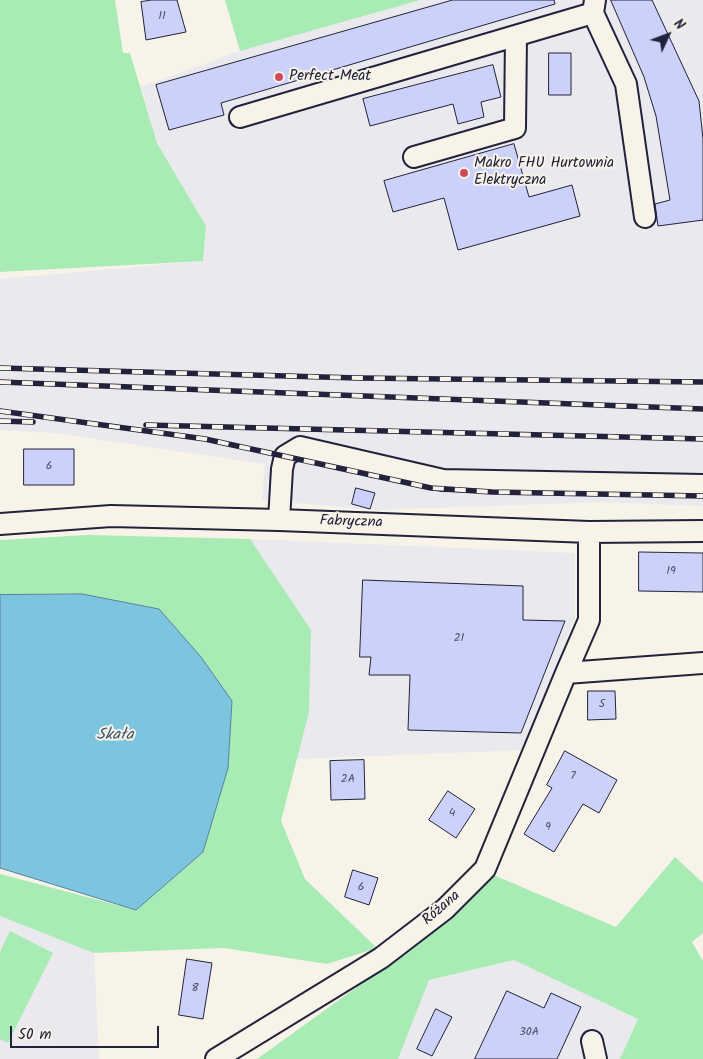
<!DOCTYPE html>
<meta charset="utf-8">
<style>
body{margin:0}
#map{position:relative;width:703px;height:1059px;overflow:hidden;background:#f7f3e8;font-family:Kalam,sans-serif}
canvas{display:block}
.north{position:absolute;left:643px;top:10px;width:50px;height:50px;-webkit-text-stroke:4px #f7f3e8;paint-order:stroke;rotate:47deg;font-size:14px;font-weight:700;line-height:20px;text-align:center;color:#22223b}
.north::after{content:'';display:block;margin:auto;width:18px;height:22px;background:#22223b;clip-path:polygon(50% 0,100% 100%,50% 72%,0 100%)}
.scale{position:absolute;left:10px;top:1026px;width:149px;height:22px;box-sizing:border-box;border:2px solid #22223b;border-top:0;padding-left:6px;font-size:15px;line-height:18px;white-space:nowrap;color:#22223b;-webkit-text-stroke:4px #f7f3e8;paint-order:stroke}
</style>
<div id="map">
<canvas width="703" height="1059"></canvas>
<div class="north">N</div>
<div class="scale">50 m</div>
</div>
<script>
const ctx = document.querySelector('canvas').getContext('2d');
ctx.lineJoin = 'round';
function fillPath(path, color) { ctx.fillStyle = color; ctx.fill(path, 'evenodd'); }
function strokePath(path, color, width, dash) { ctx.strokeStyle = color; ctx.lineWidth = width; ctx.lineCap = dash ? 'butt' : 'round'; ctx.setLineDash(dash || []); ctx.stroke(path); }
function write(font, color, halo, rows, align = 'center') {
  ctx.font = font + ' Kalam,sans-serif'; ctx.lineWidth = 4; ctx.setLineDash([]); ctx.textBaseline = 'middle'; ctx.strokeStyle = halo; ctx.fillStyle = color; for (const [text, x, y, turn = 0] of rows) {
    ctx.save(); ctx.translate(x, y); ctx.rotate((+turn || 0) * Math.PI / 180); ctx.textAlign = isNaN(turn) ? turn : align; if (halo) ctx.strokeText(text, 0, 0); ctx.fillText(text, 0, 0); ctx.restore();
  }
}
fillPath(new Path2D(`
 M420 0H703V506L600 502 374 510 262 500 265 464 55 433 0 430V279L203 261 206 226 157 143 141 87 240 51Z
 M250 539 575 553V617L524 750 297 759 309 712Z
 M0 916 94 953 99 1059H0Z
 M515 960 638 1019 620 1059H398L429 980Z`), '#eae9ed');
fillPath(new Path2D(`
 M0 0H115L123 53H130L157 143 206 226 203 261 0 272Z
 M225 0H420L240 51Z
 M87 535 250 539 311 630 309 712 281 821 305 879 377 948 327 964 224 948 94 953 0 916V874L136 910 82 594 0 595V540Z
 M675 857 703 883V933L692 942 703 961V1059H620L638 1019 514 960 429 980 398 1059H257L396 959 491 874 616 927Z
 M10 931 53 953 8 1043 0 1039V952Z`), '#a8ebb5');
const water = new Path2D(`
 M82 594 159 609 201 657 232 701 228 768 203 852 136 910 0 868V595Z`);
fillPath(water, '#7dc4de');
strokePath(water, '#59839d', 1);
const building = new Path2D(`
 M152 0H177L186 32 146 40 141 2Z
 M453 0H554L555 4 221 103 224 115 169 130 156 85Z
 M611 0H652L699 101 703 139V220L658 226 655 204 670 200 656 116 644 77Z
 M549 53H571V95H549Z
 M493 65 501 97 481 102 484 117 458 124 453 104 370 126 363 99Z
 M514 144 529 197 572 185 580 216 458 250 444 198 393 212 384 181Z
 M24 449H74V485H24Z
 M356 488 375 493 370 509 352 504Z
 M639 552 703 553V592L639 591Z
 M363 580 523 586V620L565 621 521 733 408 730 410 675H369L371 657H360Z
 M588 691H615L616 719 588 720Z
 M565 751 617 780 599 813 583 804 554 852 524 834 552 788 547 785Z
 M364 760 365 799 331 800 330 761Z
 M448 791 475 809 456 838 429 820Z
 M353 870 378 878 369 905 345 897Z
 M187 959 212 963 203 1019 179 1015Z
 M507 991 544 1008 551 993 581 1007 557 1059H475Z
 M436 1009 452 1017 432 1056 417 1049Z`);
fillPath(building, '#cbd1f9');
strokePath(building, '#22223b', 1);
const minor = new Path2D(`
 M595 0 593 13 626 84 645 217
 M240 117 593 13
 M414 157 515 128 516 36
 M279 520 282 469 285 456 300 447 443 480 703 485
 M0 524 111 516 279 520 589 532 703 531
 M589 532V620L566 673 703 663
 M592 1041 596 1059
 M216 1059 381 958 445 909 485 869 566 673`);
strokePath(minor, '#22223b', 24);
strokePath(minor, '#f7f3e8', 20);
const rail = new Path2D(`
 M0 368 358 378 703 382
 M0 382 703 409
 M0 411 205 439 431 488 492 492 703 496
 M0 421 33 422
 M146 425 703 439`);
strokePath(rail, '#22223b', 5.5);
strokePath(rail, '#f7f3e8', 4, [11]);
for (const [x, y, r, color] of [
 [279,77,5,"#d1495b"],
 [464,173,5,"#d1495b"]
]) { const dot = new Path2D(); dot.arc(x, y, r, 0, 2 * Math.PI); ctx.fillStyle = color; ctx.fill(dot); strokePath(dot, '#f7f3e8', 2); }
write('12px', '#4c4e6a', null, [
 ["11",162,17],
 ["6",49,467],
 ["19",671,572],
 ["21",459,639],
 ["5",602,705],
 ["7",573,777],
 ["2A",348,780],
 ["4",452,814],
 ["9",548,828],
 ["6",361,888],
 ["8",195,989],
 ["30A",529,1033]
]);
write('15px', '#22223b', '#f7f3e8', [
 ["Perfect Meat",289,77],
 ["Makro FHU Hurtownia",474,164],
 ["Elektryczna",474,181]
], 'left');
write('15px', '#22223b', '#f7f3e8', [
 ["Fabryczna",351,523,2],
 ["Różana",442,909,-41]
]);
write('italic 16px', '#3d536c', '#f7f3e8', [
 ["Skała",115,736]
]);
</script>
